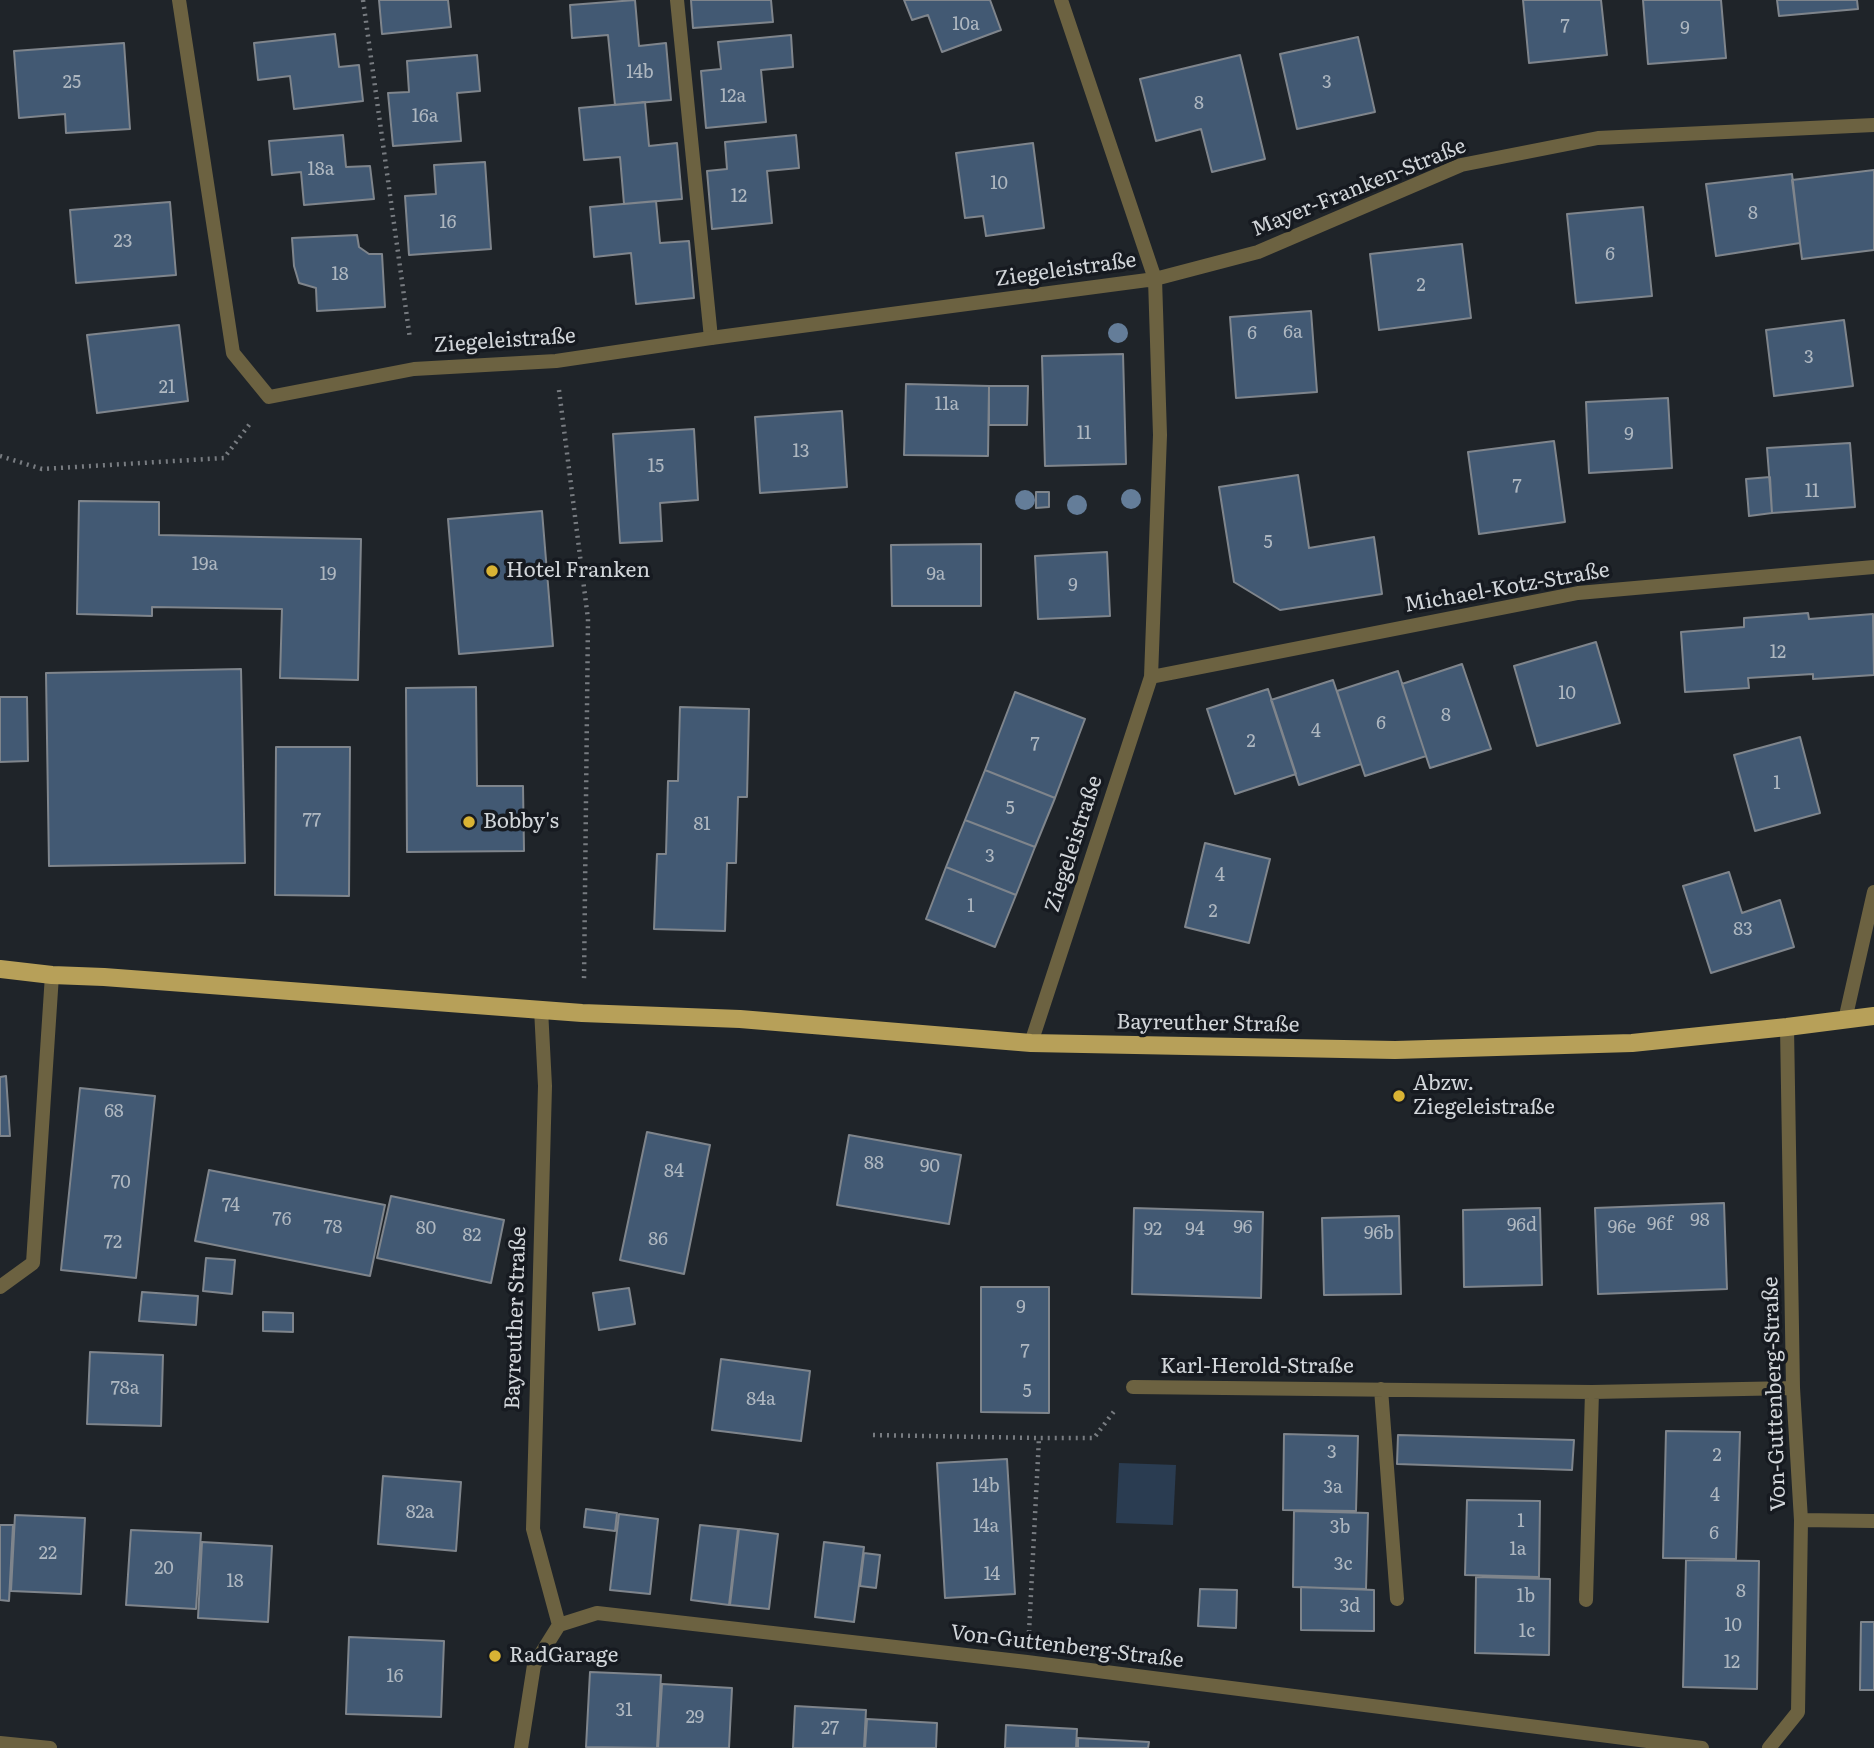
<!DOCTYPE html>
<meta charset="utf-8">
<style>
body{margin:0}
canvas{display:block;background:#1f2429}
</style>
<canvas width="1874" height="1748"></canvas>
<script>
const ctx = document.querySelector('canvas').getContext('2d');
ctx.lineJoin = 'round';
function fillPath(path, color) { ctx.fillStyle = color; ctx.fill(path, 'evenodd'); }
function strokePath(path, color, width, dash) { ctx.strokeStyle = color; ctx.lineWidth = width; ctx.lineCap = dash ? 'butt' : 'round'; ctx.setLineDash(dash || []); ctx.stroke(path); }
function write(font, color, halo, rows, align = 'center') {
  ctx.font = font + ' Literata,serif'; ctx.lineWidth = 7; ctx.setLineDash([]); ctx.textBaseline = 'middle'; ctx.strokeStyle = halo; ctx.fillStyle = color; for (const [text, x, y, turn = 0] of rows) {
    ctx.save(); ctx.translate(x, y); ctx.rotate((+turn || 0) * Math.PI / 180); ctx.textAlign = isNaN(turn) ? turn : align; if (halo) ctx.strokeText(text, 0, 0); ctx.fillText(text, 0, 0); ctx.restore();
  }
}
fillPath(new Path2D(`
 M1119 1463 1176 1465 1173 1525 1116 1523Z`), '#2a3c51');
const building = new Path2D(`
 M379 0H448L451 27 382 34Z
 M635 0 639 46 666 43 671 100 615 105 608 35 572 38 570 5Z
 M691 0H771L773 22 693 28Z
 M904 0H990L1001 30 942 52 928 15 912 20Z
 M1523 0H1601L1607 55 1529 63Z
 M1643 0H1721L1726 58 1648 64Z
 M1777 0H1857L1858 9 1779 16Z
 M335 34 339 67 359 65 363 101 294 109 290 76 258 80 254 43Z
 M791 35 793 67 761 70 766 122 706 128 701 71 721 69 718 42Z
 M1358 37 1375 112 1297 129 1280 54Z
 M124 43 130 129 66 133 65 114 19 118 14 51Z
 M477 55 480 91 457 93 461 141 393 146 388 93 409 92 407 61Z
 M1240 55 1265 159 1212 172 1201 129 1156 141 1140 79Z
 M645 102 649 146 677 143 682 199 624 204 620 157 584 160 579 108Z
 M343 135 346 167 370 166 374 199 304 205 301 172 272 175 269 141Z
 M796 135 799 168 767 171 772 223 712 229 707 171 727 169 725 142Z
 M1033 143 1044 228 986 236 983 216 965 218 956 153Z
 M485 162 491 249 409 255 405 196 436 194 434 165Z
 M1874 170V250L1802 259 1792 180Z
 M1792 174 1800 243 1716 256 1706 184Z
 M656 201 660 243 689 241 694 298 636 304 631 253 594 257 590 207Z
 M170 202 176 275 76 283 70 210Z
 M1643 207 1652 296 1576 303 1567 214Z
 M357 235 359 247 369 254H382L385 307 317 311 316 288 299 283 294 266 292 238Z
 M1462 244 1471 318 1379 330 1370 254Z
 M1311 311 1317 392 1236 398 1230 317Z
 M1844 320 1853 386 1774 396 1766 330Z
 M179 325 188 401 97 413 87 335Z
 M1123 354 1126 464 1045 466 1042 356Z
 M906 384 989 386 988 456 904 455Z
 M989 386H1028L1027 425H989Z
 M1668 398 1672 468 1589 473 1586 402Z
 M842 411 847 487 760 493 755 417Z
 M694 429 698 500 660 503 662 541 620 543 613 434Z
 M1554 441 1565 522 1479 534 1468 452Z
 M1850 443 1855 507 1772 513 1767 448Z
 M1298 475 1309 548 1374 537 1382 594 1280 610 1234 582 1219 487Z
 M1770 477 1772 513 1749 516 1746 479Z
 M1036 492H1049V507L1036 508Z
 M79 501 159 502V535L361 539 358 680 280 678 282 609 152 607V616L77 614Z
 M542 511 553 646 459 654 448 519Z
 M981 544V606H892L891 545Z
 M1107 552 1110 616 1038 619 1035 556Z
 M1808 613 1809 619 1873 614 1874 675 1813 679V674L1748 678 1749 688 1685 692 1681 632 1744 627V618Z
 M1596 642 1620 723 1537 746 1514 666Z
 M1462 664 1491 749 1430 768 1402 684Z
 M241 669 245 863 49 866 46 673Z
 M1398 671 1426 756 1365 776 1337 691Z
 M1333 680 1361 764 1299 785 1271 700Z
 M476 687 477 786H523L524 851 407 852 406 688Z
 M1268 689 1296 774 1235 794 1207 709Z
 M1015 692 1085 719 1055 798 985 770Z
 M0 697H27L28 761 0 762Z
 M680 707 749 709 747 797H738L736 863H727L725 931 654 929 657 854H666L668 781H678Z
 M1800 737 1820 813 1755 831 1734 755Z
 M276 747H350L349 896 275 895Z
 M985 770 1055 798 1035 847 965 820Z
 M965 820 1035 847 1016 895 946 867Z
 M1205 843 1270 859 1249 943 1185 927Z
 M946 867 1016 895 995 947 926 919Z
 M1729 872 1742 913 1780 900 1794 947 1711 973 1683 886Z
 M6 1076 10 1136H0V1077Z
 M80 1088 155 1096 136 1278 61 1270Z
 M647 1132 710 1145 684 1274 620 1260Z
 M849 1135 961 1155 949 1224 837 1205Z
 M209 1170 385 1205 370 1276 195 1241Z
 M391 1196 504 1220 491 1283 377 1258Z
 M1724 1203 1727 1289 1598 1294 1595 1208Z
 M1134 1208 1263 1212 1261 1298 1132 1294Z
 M1540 1208 1542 1285 1464 1287 1463 1210Z
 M1399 1216 1401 1294 1324 1295 1322 1218Z
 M206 1258 235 1260 232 1294 203 1291Z
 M981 1287H1049V1413L981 1412Z
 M629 1288 635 1324 599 1330 593 1293Z
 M142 1292 198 1296 196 1325 139 1321Z
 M263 1312 293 1313V1332L263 1331Z
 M90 1352 163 1355 161 1426 87 1424Z
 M721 1359 810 1371 801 1441 712 1430Z
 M1666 1431 1740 1432 1736 1559 1663 1558Z
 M1284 1434 1358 1436 1356 1511 1283 1510Z
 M1398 1435 1574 1440 1572 1470 1397 1464Z
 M1007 1459 1015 1594 945 1598 937 1463Z
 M383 1476 461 1482 456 1551 378 1544Z
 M1467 1500 1540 1501 1539 1577 1465 1575Z
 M586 1509 617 1513 615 1531 584 1527Z
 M1294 1511 1368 1513 1366 1589 1293 1587Z
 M619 1514 658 1519 650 1594 610 1590Z
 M15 1515 85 1518 81 1594 11 1591Z
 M0 1525H13L9 1601 0 1600Z
 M700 1525 738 1529 729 1605 691 1600Z
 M739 1529 778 1534 769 1609 730 1605Z
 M131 1530 201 1533 196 1609 126 1605Z
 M202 1542 272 1546 268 1622 198 1618Z
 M824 1542 864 1547 854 1622 815 1617Z
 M864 1553 880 1555 876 1588 860 1586Z
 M1686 1560 1759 1561 1757 1689 1683 1687Z
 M1476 1577 1550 1579 1549 1655 1475 1653Z
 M1301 1587 1374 1590V1631L1301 1630Z
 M1200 1589 1237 1590 1236 1628 1198 1626Z
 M1861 1622H1874V1690H1860Z
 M349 1637 444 1641 441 1717 346 1714Z
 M590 1672 661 1675 657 1748 586 1747Z
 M662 1684 732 1688 729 1748H658Z
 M795 1706 866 1710 864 1748H793Z
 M867 1719 937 1723 936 1748H865Z
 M1006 1725 1077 1729 1076 1748H1005Z
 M1078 1738 1149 1742 1148 1748H1078Z`);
fillPath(building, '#425973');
strokePath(building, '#7f858c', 2);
strokePath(new Path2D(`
 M363 0 410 339
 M559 390 588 619 584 981
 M0 456 42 469 224 458 252 421
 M873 1435 1039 1438
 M1029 1632 1039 1438H1094L1115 1410`), '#787c81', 4.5, [2, 5]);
strokePath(new Path2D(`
 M677 0 711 338`), '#6c6241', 14);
strokePath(new Path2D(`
 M179 0 233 353 269 397 414 369 556 361 711 338 1155 279 1258 252 1461 165 1598 138 1874 125
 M1151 677 1578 593 1874 567
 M541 1009 545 1086 533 1529 559 1625
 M1845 1020 1874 892
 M1031 1043 1151 677 1160 435 1155 279 1061 0
 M0 1287 33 1263 52 975
 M1133 1387 1592 1392 1793 1388
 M1381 1389 1397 1599
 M1801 1520 1874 1521
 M1586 1600 1592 1392
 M0 1743 50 1748
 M521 1748 534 1665 559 1625 597 1613 1027 1662 1702 1748
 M1769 1748 1798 1712 1801 1520 1793 1388 1787 1027`), '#6c6241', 14);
strokePath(new Path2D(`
 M0 969 52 975 104 977 582 1013 740 1019 1031 1043 1395 1050 1632 1043 1787 1027 1874 1016`), '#b7a059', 18);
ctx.fillStyle = '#647d99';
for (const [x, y] of [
 [1118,333],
 [1131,499],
 [1025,500],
 [1077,505]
]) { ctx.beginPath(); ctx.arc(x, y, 10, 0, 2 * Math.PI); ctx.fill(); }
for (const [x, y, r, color] of [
 [492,571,7,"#d9b334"],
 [469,822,7,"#d9b334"],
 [1399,1096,7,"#d9b334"],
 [495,1656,7,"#d9b334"]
]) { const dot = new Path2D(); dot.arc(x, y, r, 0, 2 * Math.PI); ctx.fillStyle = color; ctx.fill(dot); strokePath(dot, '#161a20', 2.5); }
write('18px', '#aeb7c0', null, [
 ["10a",966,25],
 ["7",1565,27],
 ["9",1685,29],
 ["14b",640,73],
 ["25",72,83],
 ["3",1327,83],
 ["12a",733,97],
 ["8",1199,104],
 ["16a",425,117],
 ["18a",321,170],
 ["10",999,184],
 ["12",739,197],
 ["8",1753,214],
 ["16",448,223],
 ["23",123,242],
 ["6",1610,255],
 ["18",340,275],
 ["2",1421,286],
 ["6a",1293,333],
 ["6",1252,334],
 ["3",1809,358],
 ["21",167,388],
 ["11a",947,405],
 ["11",1084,434],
 ["9",1629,435],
 ["13",801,452],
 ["15",656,467],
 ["7",1517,487],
 ["11",1812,492],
 ["5",1268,543],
 ["19a",205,565],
 ["19",328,575],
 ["9a",936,575],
 ["9",1073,586],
 ["12",1778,653],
 ["10",1567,694],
 ["8",1446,716],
 ["6",1381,724],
 ["4",1316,732],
 ["2",1251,742],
 ["7",1035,745],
 ["1",1777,784],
 ["5",1010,809],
 ["77",312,821],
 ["81",702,825],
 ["3",990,857],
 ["4",1220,876],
 ["1",971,907],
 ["2",1213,912],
 ["83",1743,930],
 ["68",114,1112],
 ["88",874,1164],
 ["90",930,1167],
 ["84",674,1172],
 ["70",121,1183],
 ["74",231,1206],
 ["76",282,1220],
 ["98",1700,1221],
 ["96f",1660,1225],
 ["96d",1522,1226],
 ["78",333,1228],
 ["96",1243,1228],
 ["96e",1622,1228],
 ["80",426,1229],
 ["92",1153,1230],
 ["94",1195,1230],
 ["96b",1379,1234],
 ["82",472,1236],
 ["86",658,1240],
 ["72",113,1243],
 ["9",1021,1308],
 ["7",1025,1352],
 ["78a",125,1389],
 ["5",1027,1392],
 ["84a",761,1400],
 ["3",1332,1453],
 ["2",1717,1456],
 ["14b",986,1487],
 ["3a",1333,1488],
 ["4",1715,1496],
 ["82a",420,1513],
 ["1",1521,1522],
 ["14a",986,1527],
 ["3b",1340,1528],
 ["6",1714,1534],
 ["1a",1518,1550],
 ["22",48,1554],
 ["3c",1343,1565],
 ["20",164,1569],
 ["14",992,1575],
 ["18",235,1582],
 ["8",1741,1592],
 ["1b",1526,1597],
 ["3d",1350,1607],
 ["10",1733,1626],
 ["1c",1527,1632],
 ["12",1732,1663],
 ["16",395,1677],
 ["31",624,1711],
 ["29",695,1718],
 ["27",830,1729]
]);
write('21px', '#d2d6da', '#161a20', [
 ["Mayer-Franken-Straße",1359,188,-22],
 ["Ziegeleistraße",1066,270,-8],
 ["Ziegeleistraße",505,341,-4],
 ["Michael-Kotz-Straße",1507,588,-10],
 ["Ziegeleistraße",1074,844,-72],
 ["Bayreuther Straße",1208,1024,1],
 ["Bayreuther Straße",516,1318,-88],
 ["Karl-Herold-Straße",1257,1367],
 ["Von-Guttenberg-Straße",1775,1394,-92],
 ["Von-Guttenberg-Straße",1067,1647,7]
]);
write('21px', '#d2d6da', '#161a20', [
 ["Hotel Franken",506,571],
 ["Bobby's",483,822],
 ["Abzw.",1413,1084],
 ["Ziegeleistraße",1413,1108],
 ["RadGarage",509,1656]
], 'left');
</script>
